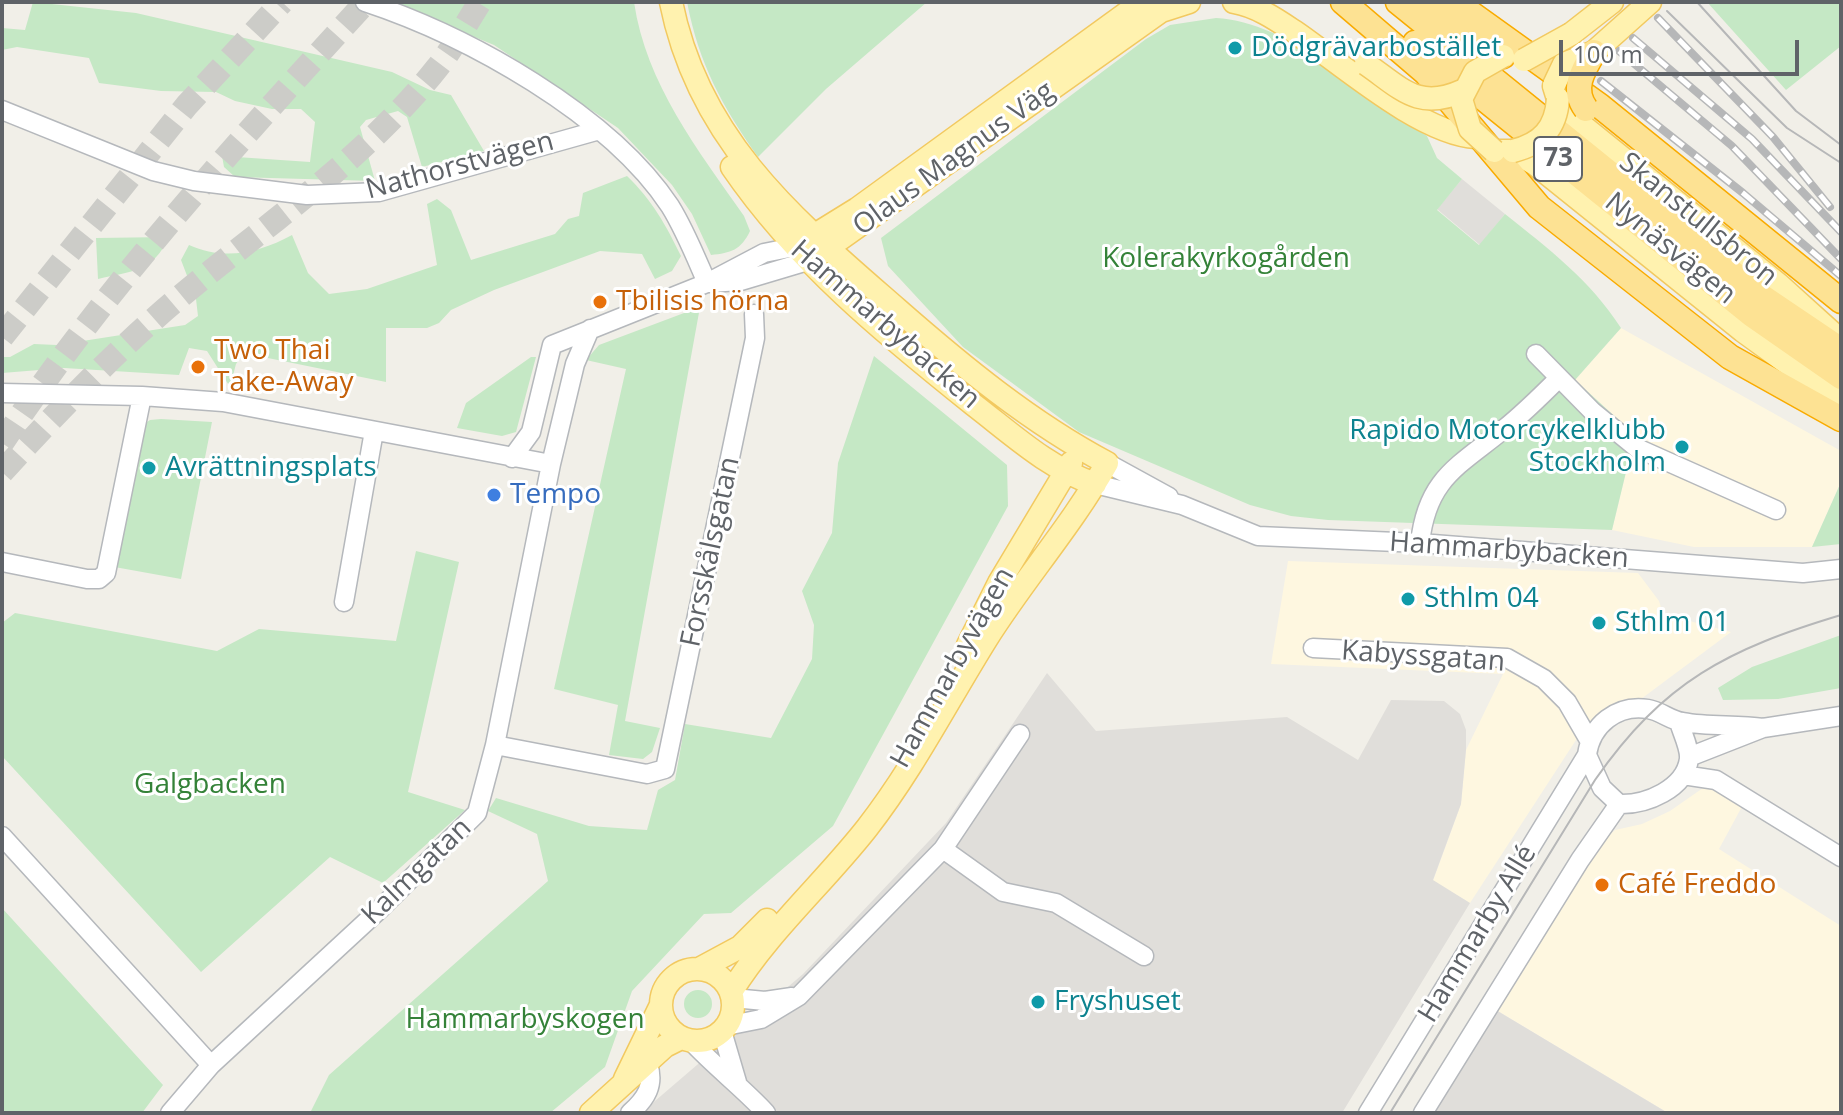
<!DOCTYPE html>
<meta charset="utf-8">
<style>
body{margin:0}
#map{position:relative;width:1843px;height:1115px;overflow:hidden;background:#f1efe8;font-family:"Open Sans",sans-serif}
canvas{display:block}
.frame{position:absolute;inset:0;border:4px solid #5f6368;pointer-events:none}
.scale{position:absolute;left:1559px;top:40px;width:240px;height:36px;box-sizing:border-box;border:4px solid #5f6368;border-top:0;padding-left:10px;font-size:24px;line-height:28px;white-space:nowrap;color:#5f6368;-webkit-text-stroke:6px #fff;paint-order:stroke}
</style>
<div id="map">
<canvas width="1843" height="1115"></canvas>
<div class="frame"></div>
<div class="scale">100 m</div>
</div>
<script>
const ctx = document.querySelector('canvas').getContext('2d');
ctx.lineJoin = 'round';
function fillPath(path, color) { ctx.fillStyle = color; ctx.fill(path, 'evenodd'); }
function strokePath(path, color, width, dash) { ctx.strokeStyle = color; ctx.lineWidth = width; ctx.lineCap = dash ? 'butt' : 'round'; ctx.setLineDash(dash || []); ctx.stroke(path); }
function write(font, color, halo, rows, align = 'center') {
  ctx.font = font + ' "Open Sans",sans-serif'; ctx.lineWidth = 6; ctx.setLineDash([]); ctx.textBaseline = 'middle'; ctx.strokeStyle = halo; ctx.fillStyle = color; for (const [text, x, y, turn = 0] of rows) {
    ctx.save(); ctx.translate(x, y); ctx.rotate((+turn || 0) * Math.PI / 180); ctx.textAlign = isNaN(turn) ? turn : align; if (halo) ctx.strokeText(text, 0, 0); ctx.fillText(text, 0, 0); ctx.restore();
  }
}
fillPath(new Path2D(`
 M1621 328 1841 451V482L1812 547H1694L1612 530 1635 435 1575 380Z
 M1288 561 1638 573 1659 601 1663 614 1731 632 1641 699H1625L1576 740 1470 903 1433 881 1461 804 1466 750 1503 674 1271 664Z
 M1713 781 1745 801 1719 849 1841 926V1113H1668L1496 1010 1605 839 1615 830 1642 824 1670 811Z`), '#fef7e0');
fillPath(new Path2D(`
 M1462 179 1505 214 1480 245 1437 209Z
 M1047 673 1096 731 1287 717 1358 760 1391 700 1444 701 1460 714 1466 730V750L1461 804 1433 880 1470 903 1342 1113H641L803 974 946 823Z
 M1496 1010 1668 1113H1432Z`), '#e0deda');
fillPath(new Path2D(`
 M33 2 136 13 392 72 430 90 451 95 484 151 422 167 407 117 398 111 366 120 360 127 375 181 235 177 224 167 222 156 310 162 315 122 301 109H272L235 101 216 92 161 91 99 83 89 58 17 47 2 50V28L25 30Z
 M389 2H634C646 84 698 150 744 216L750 231C741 250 731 253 711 255L692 214 672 185 618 128 494 45Z
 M687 2H927L826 89 758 157C722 106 699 64 687 2Z
 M1707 2H1841V46L1786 90Z
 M1216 18C1289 22 1368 95 1427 136L1437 158 1462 179 1437 210 1479 245 1505 214C1549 249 1590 280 1621 328L1575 380 1635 435 1612 530 1328 520 1291 516 1250 505 1079 432 963 347 888 266 881 238 1146 39 1170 25Z
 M627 176C652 200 666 225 681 256L672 271 655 279 642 254 600 251 494 290 451 310 439 323 427 328H386V382L263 357 246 350 236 364 230 387 207 351 189 348 179 375 64 368 2 373V357H10L34 344 57 345 185 325 198 316 196 299 181 260 189 245C224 261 259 253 292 235L308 273 329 294 367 289 437 265 427 204 437 199 451 210 471 260 555 234 568 219 579 216 583 193Z
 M169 237C153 272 132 271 98 279L96 238Z
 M700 307 625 721 660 728 652 752 643 759 609 755 618 705 554 689 626 369 586 360 599 345Z
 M874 356 1007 465 1008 506 833 826 731 913 704 914 632 991 605 1067 550 1113H310L329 1075 548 881 537 834 488 811 496 798 589 826 647 830 658 790 675 780 685 724 771 738 812 659 814 625 802 591 832 533 838 463Z
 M531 357H536L516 432 502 436 457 428 466 403Z
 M161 419 212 422 181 579 109 566 138 428 150 420Z
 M1841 482V544L1812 547Z
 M416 551 459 562 408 792 465 810 383 883 330 857 201 972 2 756V623L15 613 217 651 259 629 396 641Z
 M1841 635V688L1778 699 1723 700 1718 688 1752 667Z
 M2 908 163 1085 142 1113H2Z
 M684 1004a14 14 0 1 1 28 0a14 14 0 1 1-28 0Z`), '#c5e8c5');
strokePath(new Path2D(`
 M2 337 187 105 282 2
 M2 443C108 284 237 143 366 2
 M2 472C50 420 99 368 152 321 246 237 358 168 437 68 453 48 466 24 480 2`), '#ccccc8', 24, [24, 12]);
const minor = new Path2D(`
 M365 2C468 36 609 114 670 206 685 230 696 258 707 283
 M2 110 153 171 194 181 307 195 379 192 596 131
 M709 283 741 281 808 261
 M1536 354 1593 412 1637 448 1776 510
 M2 393 142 396 223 402 551 464
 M512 458 531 432 552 345 707 283 764 253 794 247
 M1107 463 1169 497
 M1095 484 1182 505 1258 536 1420 543 1803 573 1841 569
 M1420 543C1427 478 1459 466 1504 429 1524 413 1541 396 1559 378
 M2 562 87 579H99L106 573 142 396
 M344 602 374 431
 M1313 648 1507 658 1544 679 1567 702 1589 740
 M495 745 647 774 665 769 755 338 754 314
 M1587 755 1602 788 1619 804C1646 805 1685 789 1689 759 1690 748 1682 733 1679 722
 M1689 757 1763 728 1841 716
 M1683 775 1716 780 1841 857
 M2 836 211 1065
 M943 849 1003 892 1056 903 1144 956
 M733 998 765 1001 792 997
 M726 1026 761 1019 799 996 943 849 1020 734
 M722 1031 737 1082
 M691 1041C715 1067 742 1087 766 1113
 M170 1113 211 1065 380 909 477 813 495 745 551 464 575 364 590 329
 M630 1113C646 1099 655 1085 648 1064
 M1368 1113 1587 755C1591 725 1617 704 1648 709 1661 711 1671 721 1683 722 1709 727 1737 724 1763 728
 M1423 1113 1580 860 1619 804`);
const major = new Path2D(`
 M671 2C699 142 795 220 897 309 962 366 1030 422 1107 463 1072 525 1025 578 987 638 947 702 913 769 867 828 823 884 769 931 731 992
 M1234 2C1257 6 1277 20 1295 32 1343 65 1421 134 1476 137
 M1571 34 1612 2
 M1594 52 1650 2
 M1554 86 1558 99 1569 115 1778 284 1840 340
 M1500 151H1513L1535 164 1743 331 1841 402
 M732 167C797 262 885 334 974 405 1013 435 1048 468 1095 484
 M802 243 857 209 1142 2
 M816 256 1161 11 1189 2
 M968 645 999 583 1071 463
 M701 968 740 947 767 920
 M661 1005a36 36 0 1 1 72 0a36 36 0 1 1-72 0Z
 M625 1079 660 1007
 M591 1113 665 1046 681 1038`);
const highway = new Path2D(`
 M1343 2 1426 73 1539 207 1730 357 1841 419
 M1398 2 1764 298 1841 350
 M1430 2 1484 46 1503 56
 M1455 2 1600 106 1841 301
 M1415 43 1752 315 1841 377`);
strokePath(minor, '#b5b8bc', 21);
strokePath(major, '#f2c960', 25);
strokePath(highway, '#f9ab00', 27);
strokePath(minor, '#fff', 18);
strokePath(major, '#fff2af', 22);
strokePath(highway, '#fde293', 24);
strokePath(new Path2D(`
 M1697 2 1796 111 1841 145
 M1667 11 1787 128 1841 163
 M1390 1113 1595 780C1664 681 1728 649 1841 615`), '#b6b7b8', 2);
const rail = new Path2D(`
 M1658 18 1773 137 1830 207
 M1633 38 1752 139 1841 232
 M1619 51 1732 146 1841 259
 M1601 81 1743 193 1841 276`);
strokePath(rail, '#b6b7b8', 8);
strokePath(rail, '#fff', 5, [15]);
const majorBridge = new Path2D(`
 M1524 60 1571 34
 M1366 64C1401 88 1418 111 1462 91
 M1554 85 1564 64 1594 52
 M1494 151 1470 129 1461 99 1475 72 1503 56
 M1513 151C1542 144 1556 128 1558 99`);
const highwayBridge = new Path2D(`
 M1586 109C1571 89 1583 70 1594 52`);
strokePath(majorBridge, '#f2c960', 25, []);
strokePath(highwayBridge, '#f9ab00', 27, []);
strokePath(majorBridge, '#fff2af', 22);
strokePath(highwayBridge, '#fde293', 24);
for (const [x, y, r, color] of [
 [1235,48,8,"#0f9aa8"],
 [600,302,8,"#e8710a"],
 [198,367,8,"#e8710a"],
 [1682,447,8,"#0f9aa8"],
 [149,468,8,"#0f9aa8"],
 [494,495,8,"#3f7fe0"],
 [1408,599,8,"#0f9aa8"],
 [1599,623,8,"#0f9aa8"],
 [1602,885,8,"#e8710a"],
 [1038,1002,8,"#0f9aa8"]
]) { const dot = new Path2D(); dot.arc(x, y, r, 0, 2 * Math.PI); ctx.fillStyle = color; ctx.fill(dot); strokePath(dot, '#fff', 3); }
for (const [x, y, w] of [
 [1558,159,48]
]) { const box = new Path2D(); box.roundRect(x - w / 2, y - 22, w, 44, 6); ctx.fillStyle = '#fff'; ctx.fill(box); strokePath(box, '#5f6368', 2); }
write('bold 26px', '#5f6368', null, [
 ["73",1558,159]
]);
write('28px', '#0d838f', '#fff', [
 ["Dödgrävarbostället",1251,48],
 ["Rapido Motorcykelklubb",1666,431,"right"],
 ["Stockholm",1666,463,"right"],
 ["Avrättningsplats",165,468],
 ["Sthlm 04",1424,599],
 ["Sthlm 01",1615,623],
 ["Fryshuset",1054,1002]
], 'left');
write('28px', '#5f6368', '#fff', [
 ["Olaus Magnus Väg",954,159,-36],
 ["Nathorstvägen",460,166,-15],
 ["Skanstullsbron",1698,220,39],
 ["Nynäsvägen",1670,249,39],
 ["Hammarbybacken",885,325,41],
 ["Hammarbybacken",1509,551,4],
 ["Forsskålsgatan",711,552,-78],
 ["Kabyssgatan",1423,657,4],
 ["Hammarbyvägen",953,668,-61],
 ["Kalmgatan",417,872,-44],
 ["Hammarby Allé",1478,934,-59]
]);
write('28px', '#348238', '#fff', [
 ["Kolerakyrkogården",1226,259],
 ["Galgbacken",210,785],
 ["Hammarbyskogen",525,1020]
]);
write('28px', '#c56008', '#fff', [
 ["Tbilisis hörna",616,302],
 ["Two Thai",214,351],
 ["Take-Away",214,383],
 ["Café Freddo",1618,885]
], 'left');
write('28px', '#366cbe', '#fff', [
 ["Tempo",510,495]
], 'left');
</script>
